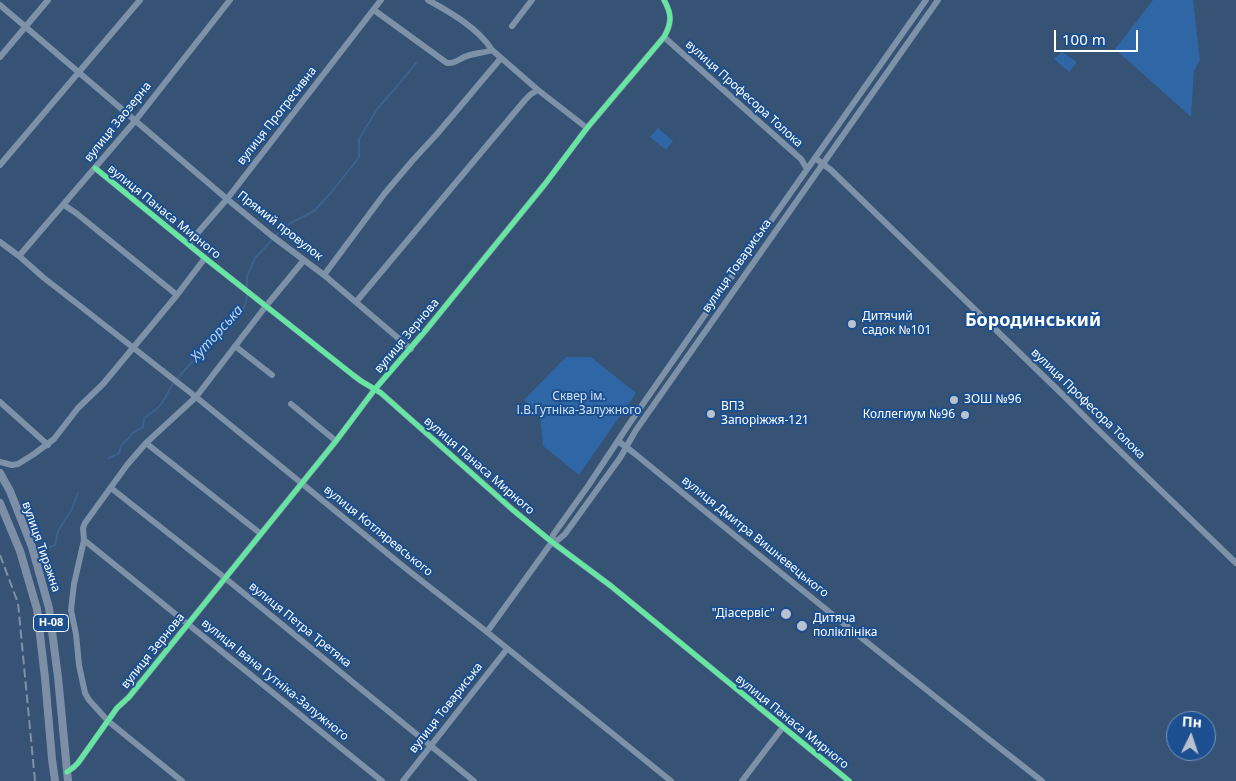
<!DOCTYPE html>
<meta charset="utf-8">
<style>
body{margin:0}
#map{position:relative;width:1236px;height:781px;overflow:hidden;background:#365274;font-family:"Noto Sans",sans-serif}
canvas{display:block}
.north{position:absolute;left:1166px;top:711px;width:50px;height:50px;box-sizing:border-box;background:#1b4f8f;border:1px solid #7695bc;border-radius:50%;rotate:4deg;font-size:14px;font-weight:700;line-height:20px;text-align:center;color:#fff}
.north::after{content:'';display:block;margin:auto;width:18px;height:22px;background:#b9c2ce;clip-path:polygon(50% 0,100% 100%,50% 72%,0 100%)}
.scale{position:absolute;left:1054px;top:30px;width:84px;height:22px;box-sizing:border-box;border:2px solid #fff;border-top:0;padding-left:6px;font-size:15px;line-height:18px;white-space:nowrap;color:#fff;-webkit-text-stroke:4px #1b4f8f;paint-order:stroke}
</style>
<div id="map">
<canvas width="1236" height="781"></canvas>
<div class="north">Пн</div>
<div class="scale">100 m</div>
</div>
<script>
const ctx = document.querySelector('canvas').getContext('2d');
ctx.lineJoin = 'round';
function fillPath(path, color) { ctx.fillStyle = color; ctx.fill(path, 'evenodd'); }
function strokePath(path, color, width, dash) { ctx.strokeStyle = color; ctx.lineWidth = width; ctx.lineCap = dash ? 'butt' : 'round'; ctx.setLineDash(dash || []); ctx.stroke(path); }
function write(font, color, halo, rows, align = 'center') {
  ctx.font = font + ' "Noto Sans",sans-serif'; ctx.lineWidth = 4; ctx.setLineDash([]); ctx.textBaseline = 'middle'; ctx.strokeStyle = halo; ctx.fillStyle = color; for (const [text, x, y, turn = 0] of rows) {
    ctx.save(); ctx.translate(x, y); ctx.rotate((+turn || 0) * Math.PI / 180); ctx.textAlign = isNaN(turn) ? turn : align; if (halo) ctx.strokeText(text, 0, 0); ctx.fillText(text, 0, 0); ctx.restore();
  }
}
fillPath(new Path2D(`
 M1153 0H1193L1200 60 1194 71 1191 117 1115 49Z
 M1062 52 1077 62 1069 72 1054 59Z
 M658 128 673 141 666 150 650 137Z
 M566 357H591L636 393 579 475 543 446 540 416 524 400Z`), '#2f66a5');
strokePath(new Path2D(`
 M275 236 289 224 314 211 330 194 349 170 359 157V139L378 108 399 84 416 63
 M247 289V277L255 258 272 240
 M109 458 119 453C120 451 120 448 121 446 124 441 130 439 132 433L143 427 144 418C152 413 159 408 164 400 167 396 168 391 171 387 181 372 195 360 207 346 213 339 217 331 223 325 236 312 246 315 247 294
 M48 548 55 545 58 531 72 509 78 493`), '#3b618d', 2);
strokePath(new Path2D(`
 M428 0C450 12 478 28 492 50
 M0 5 227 199 272 236 324 275 411 349
 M374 10 447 63C456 64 460 58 467 56 475 53 484 53 492 50L538 90 587 128
 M512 26 532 0
 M664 37 801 159 807 169
 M0 57 48 0
 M815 158 831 170 1064 396 1093 425 1236 563
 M0 165 140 0
 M95 168 205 258 353 375 361 381 381 393 513 510 552 542 611 586 849 781
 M64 205 76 213 177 295 205 258
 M0 242 19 256 44 278 75 302 196 397 409 571 487 632 671 781
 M188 244 227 199 381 0
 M19 256 135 121 230 0
 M324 275 385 193 413 160 437 134 501 58
 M356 302 525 100 531 94 538 90
 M235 346 272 375
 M0 402 48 445
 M291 404 336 441
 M618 441 634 453C769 564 904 673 1042 781
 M146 443 261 534
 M0 462 12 465 18 464 34 454 54 439 78 408 103 384 177 295
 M111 488 225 578 474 781
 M84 540 382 781
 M552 542 558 540 565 534 620 458 636 430 938 0
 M487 632 552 542 553 535 588 486 629 424 704 316 926 0
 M67 772 74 767 78 763 117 708 129 697 336 441 375 389 426 330 545 184 587 128 664 37C672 23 672 14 664 0
 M182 781 108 721 89 700 85 693 79 665 76 634 71 610 74 584 84 540 83 528 85 523 127 465 146 443 196 397 266 306 304 260
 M403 781 507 649
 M742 781 783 727`), '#7d92a8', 6);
strokePath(new Path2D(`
 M0 473 10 491 32 547 49 608 58 677 68 781
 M0 503 20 551 37 609 45 678 52 759 55 781`), '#7d8ea7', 8);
strokePath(new Path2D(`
 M0 555 18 603 35 781`), '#7e92a7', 2, [9, 4]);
strokePath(new Path2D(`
 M95 168 205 258 353 375 361 381 381 393 513 510 552 542 611 586 849 781
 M67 772 74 767 78 763 117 708 129 697 336 441 375 389 426 330 545 184 587 128 664 37C672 23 672 14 664 0`), '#66e7a1', 5);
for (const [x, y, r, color] of [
 [852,324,5,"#b9c2ce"],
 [954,400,5,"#b9c2ce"],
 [711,414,5,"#b9c2ce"],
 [965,415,5,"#b9c2ce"],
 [786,614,6,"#b9c2ce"],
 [802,626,6,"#b9c2ce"]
]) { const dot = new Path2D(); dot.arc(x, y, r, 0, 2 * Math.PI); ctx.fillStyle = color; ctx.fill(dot); strokePath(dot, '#1b4f8f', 2); }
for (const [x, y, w] of [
 [51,623,35]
]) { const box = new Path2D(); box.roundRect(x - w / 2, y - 8.5, w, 17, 4); ctx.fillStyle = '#1b4f8f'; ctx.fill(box); strokePath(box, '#fff', 1); }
write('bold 11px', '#fff', null, [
 ["Н-08",51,623]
]);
write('12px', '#fff', '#1b4f8f', [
 ["вулиця Професора Толока",744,94,42],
 ["вулиця Прогресивна",277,116,-52],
 ["вулиця Заозерна",118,122,-51],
 ["вулиця Панаса Мирного",164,212,39],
 ["Прямий провулок",280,226,38],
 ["вулиця Товариська",737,266,-55],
 ["вулиця Зернова",407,336,-50],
 ["вулиця Професора Толока",1088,404,44],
 ["вулиця Панаса Мирного",479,466,41],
 ["вулиця Котляревського",378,531,39],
 ["вулиця Дмитра Вишневецького",755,537,39],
 ["вулиця Тиражна",41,547,71],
 ["вулиця Петра Третяка",300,625,39],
 ["вулиця Зернова",153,651,-51],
 ["вулиця Івана Гутніка-Залужного",275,680,39],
 ["вулиця Товариська",446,708,-52],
 ["вулиця Панаса Мирного",792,722,39]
]);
write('12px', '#fff', '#1b4f8f', [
 ["Дитячий",862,317],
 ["садок №101",862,331],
 ["ЗОШ №96",964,400],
 ["ВПЗ",721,407],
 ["Запоріжжя-121",721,421],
 ["Коллегиум №96",955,415,"right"],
 ["\"Діасервіс\"",775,614,"right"],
 ["Дитяча",813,619],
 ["поліклініка",813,633]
], 'left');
write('12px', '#cfe3fa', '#1b4f8f', [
 ["Сквер ім.",579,397],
 ["І.В.Гутніка-Залужного",579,411]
]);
write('italic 14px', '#b5d3f5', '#1b4f8f', [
 ["Хуторська",217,334,-48]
]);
write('bold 18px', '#fff', '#1b4f8f', [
 ["Бородинський",1033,321]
]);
</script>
